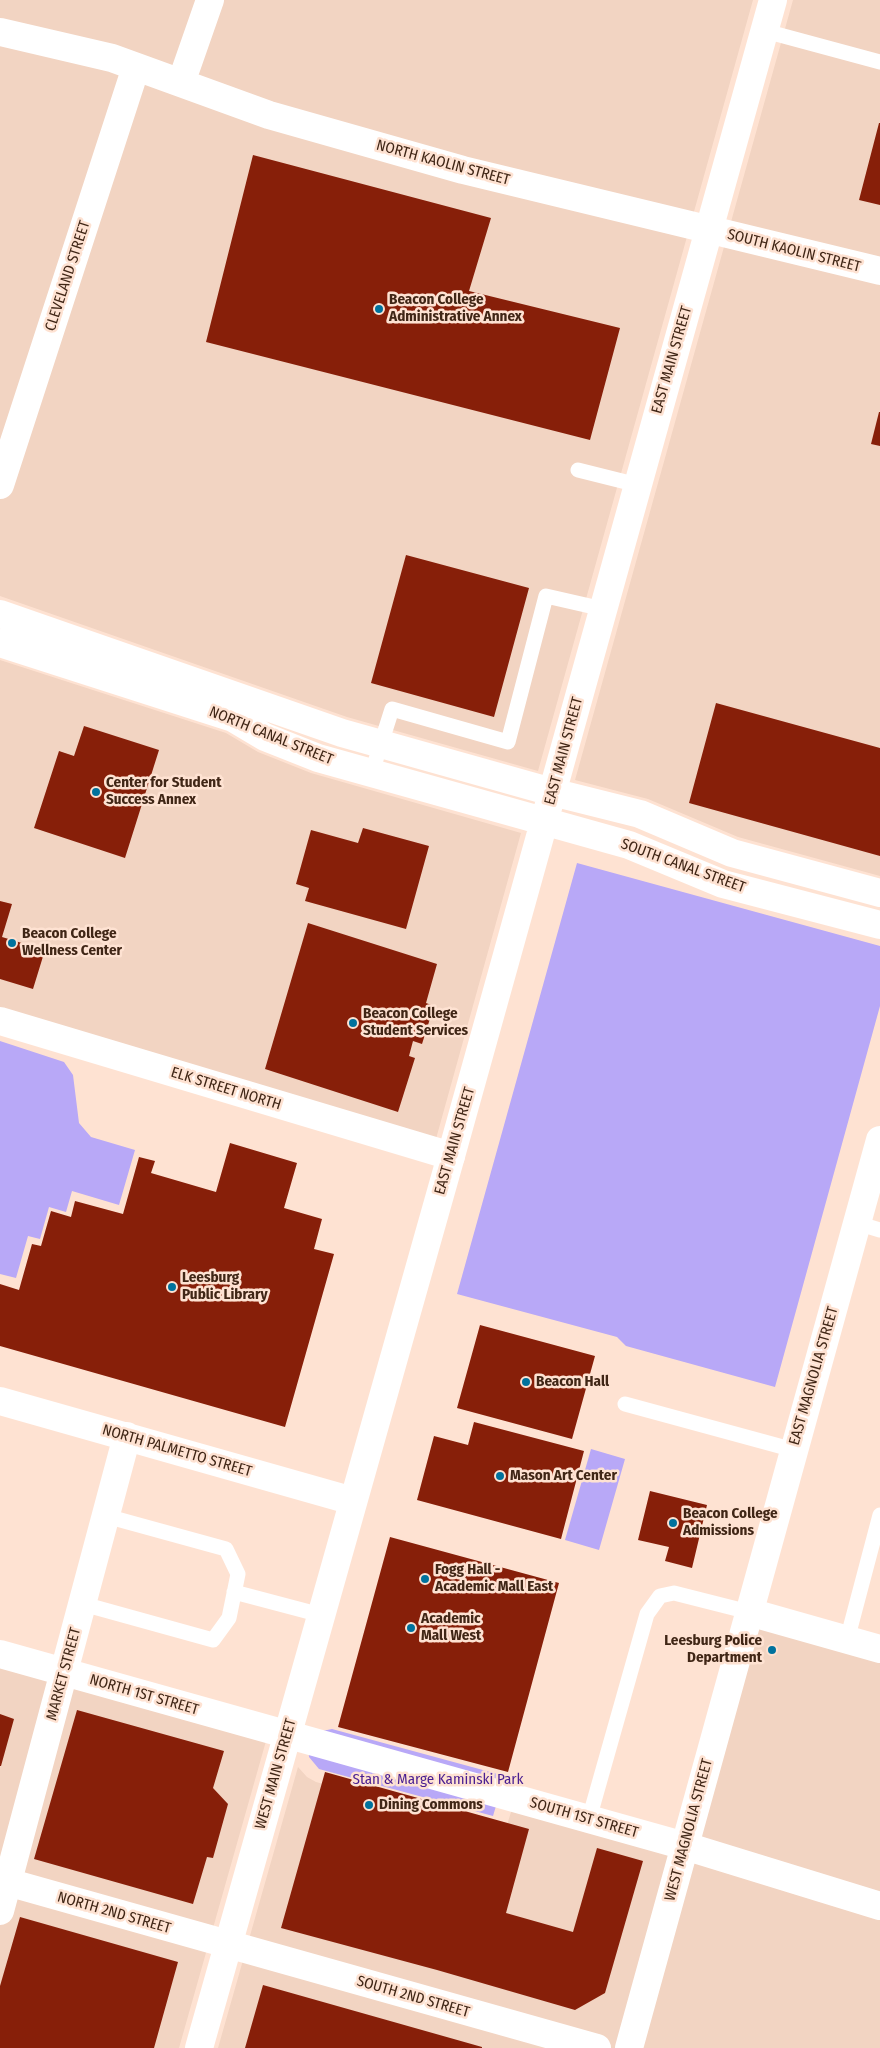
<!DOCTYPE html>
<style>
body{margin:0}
canvas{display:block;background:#fee2d2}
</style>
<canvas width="880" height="2048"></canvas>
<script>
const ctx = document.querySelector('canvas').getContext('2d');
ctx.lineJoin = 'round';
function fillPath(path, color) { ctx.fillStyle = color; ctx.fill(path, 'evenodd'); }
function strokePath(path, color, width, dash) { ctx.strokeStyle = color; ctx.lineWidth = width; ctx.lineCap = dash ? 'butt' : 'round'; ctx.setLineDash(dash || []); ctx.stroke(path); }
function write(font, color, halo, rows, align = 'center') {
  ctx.font = font + ' "Fira Sans Condensed",sans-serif'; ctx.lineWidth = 5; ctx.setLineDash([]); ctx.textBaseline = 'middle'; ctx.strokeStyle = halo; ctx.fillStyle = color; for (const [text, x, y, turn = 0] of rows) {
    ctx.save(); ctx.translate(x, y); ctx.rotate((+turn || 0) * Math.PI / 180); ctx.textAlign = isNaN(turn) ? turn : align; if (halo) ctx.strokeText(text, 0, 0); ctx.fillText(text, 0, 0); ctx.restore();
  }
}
fillPath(new Path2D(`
 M0 0H753L538 771 347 717 0 596Z
 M793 0H880V876L738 837 648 799 575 780Z
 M0 660 226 733 258 752 311 773 521 833 434 1146 0 1013Z
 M744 1603 880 1641V2048H218L298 1767 307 1777 316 1782 489 1830 507 1825 516 1796 673 1839Z
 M0 1653 270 1727 179 2048H0Z`), '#f2d4c2');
fillPath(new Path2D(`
 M577 863 880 946V1006L775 1387 626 1346 617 1337 457 1294Z
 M0 1041 64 1062 73 1075 79 1123 91 1137 135 1150 119 1205 72 1191 66 1212 49 1207 40 1239 28 1236 16 1278 0 1274Z
 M591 1449 625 1459 599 1550 565 1540Z
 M332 1729 505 1776 493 1816 319 1769 309 1757 308 1744 317 1732Z`), '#b8a8f7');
fillPath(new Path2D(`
 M879 123H880V205L859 200Z
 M253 155 491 218 469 291 620 328 590 440 206 342Z
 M879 412H880V446L871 444Z
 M406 555 529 588 494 717 371 683Z
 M716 703 880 748V856L689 803Z
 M84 726 159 750 125 858 34 828 59 751 74 756Z
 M363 828 429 846 406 929 305 901 309 888 296 884 311 830 358 843Z
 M0 901 12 904 2 937 45 950 33 989 0 979Z
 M308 923 437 964 426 1003 434 1006 422 1044 413 1041 409 1056 415 1058 398 1112 265 1069Z
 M230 1143 297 1163 284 1208 322 1219 314 1249 334 1254 285 1427 0 1346V1284L19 1290 32 1244 41 1246 51 1211 71 1217 75 1201 123 1214 139 1157 155 1161 151 1173 216 1192Z
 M480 1325 595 1356 572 1439 457 1408Z
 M474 1422 584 1451 561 1539 417 1500 434 1436 468 1445Z
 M650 1491 707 1505 692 1568 665 1561 669 1547 638 1540Z
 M390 1537 559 1583 508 1772 338 1727Z
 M77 1710 224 1751 213 1788 228 1804 213 1858 207 1857 193 1904 34 1859Z
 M0 1714 14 1719 1 1766H0Z
 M325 1772 529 1829 506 1913 573 1932 597 1848 643 1861 605 1993 575 2010 437 1970 281 1928Z
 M20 1917 178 1962 154 2048H0V1986Z
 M263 1985 482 2047V2048H245Z`), '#871f09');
strokePath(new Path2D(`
 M765 31 880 62
 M578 470 638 485
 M372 772 392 709 508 742 546 596 603 609
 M857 1223 880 1230
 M625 1404 794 1450
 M234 1592 321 1615
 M83 1604 213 1640 229 1618 238 1574 226 1549 106 1516
 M847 1640 880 1515
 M589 1819 647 1614 660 1596 674 1593 749 1612`), '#fff', 15);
strokePath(new Path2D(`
 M0 32 112 58 269 115 463 170 880 271
 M181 83 210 0
 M0 485 136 67
 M0 1021 451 1156
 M0 1401 353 1501
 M749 1612 880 1649
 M0 1654 685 1846 880 1906
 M0 1880 597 2048
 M0 1911 127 1436
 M629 2048 880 1140`), '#fff', 28);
strokePath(new Path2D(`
 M0 614 342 733 552 792 640 814 732 853 880 893
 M0 643 233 718 265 737 318 758 629 845 723 884 880 925
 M199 2048 451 1156 773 0`), '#fff', 28);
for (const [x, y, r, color] of [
 [379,309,5,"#00729d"],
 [96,792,5,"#00729d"],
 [12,943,5,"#00729d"],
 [353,1023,5,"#00729d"],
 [172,1287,5,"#00729d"],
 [526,1382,5,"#00729d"],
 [500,1476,5,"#00729d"],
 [673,1523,5,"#00729d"],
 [425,1579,5,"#00729d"],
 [411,1628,5,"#00729d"],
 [772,1650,5,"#00729d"],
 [369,1805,5,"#00729d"]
]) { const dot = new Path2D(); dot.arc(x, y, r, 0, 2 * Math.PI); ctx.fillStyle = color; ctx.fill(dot); strokePath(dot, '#fee2d2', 2); }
write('15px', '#402616', '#fee2d2', [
 ["NORTH KAOLIN STREET",443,163,15],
 ["SOUTH KAOLIN STREET",794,251,14],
 ["CLEVELAND STREET",68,276,-72],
 ["EAST MAIN STREET",672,360,-74],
 ["NORTH CANAL STREET",271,736,22],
 ["EAST MAIN STREET",564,751,-75],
 ["SOUTH CANAL STREET",683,866,20],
 ["ELK STREET NORTH",226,1089,17],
 ["EAST MAIN STREET",455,1141,-74],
 ["EAST MAGNOLIA STREET",814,1376,-74],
 ["NORTH PALMETTO STREET",177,1451,16],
 ["MARKET STREET",64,1674,-75],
 ["NORTH 1ST STREET",144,1695,16],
 ["WEST MAIN STREET",276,1774,-74],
 ["SOUTH 1ST STREET",584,1818,16],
 ["WEST MAGNOLIA STREET",689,1830,-75],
 ["NORTH 2ND STREET",114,1913,16],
 ["SOUTH 2ND STREET",413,1997,16]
]);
write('bold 15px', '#402616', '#fee2d2', [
 ["Beacon College",389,300],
 ["Administrative Annex",389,317],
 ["Center for Student",106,783],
 ["Success Annex",106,800],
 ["Beacon College",22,934],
 ["Wellness Center",22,951],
 ["Beacon College",363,1014],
 ["Student Services",363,1031],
 ["Leesburg",182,1278],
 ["Public Library",182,1295],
 ["Beacon Hall",536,1382],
 ["Mason Art Center",510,1476],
 ["Beacon College",683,1514],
 ["Admissions",683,1531],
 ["Fogg Hall -",435,1570],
 ["Academic Mall East",435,1587],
 ["Academic",421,1619],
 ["Mall West",421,1636],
 ["Leesburg Police",762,1641,"right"],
 ["Department",762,1658,"right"],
 ["Dining Commons",379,1805]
], 'left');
write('15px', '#491e91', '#fee2d2', [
 ["Stan & Marge Kaminski Park",438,1780]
]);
</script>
